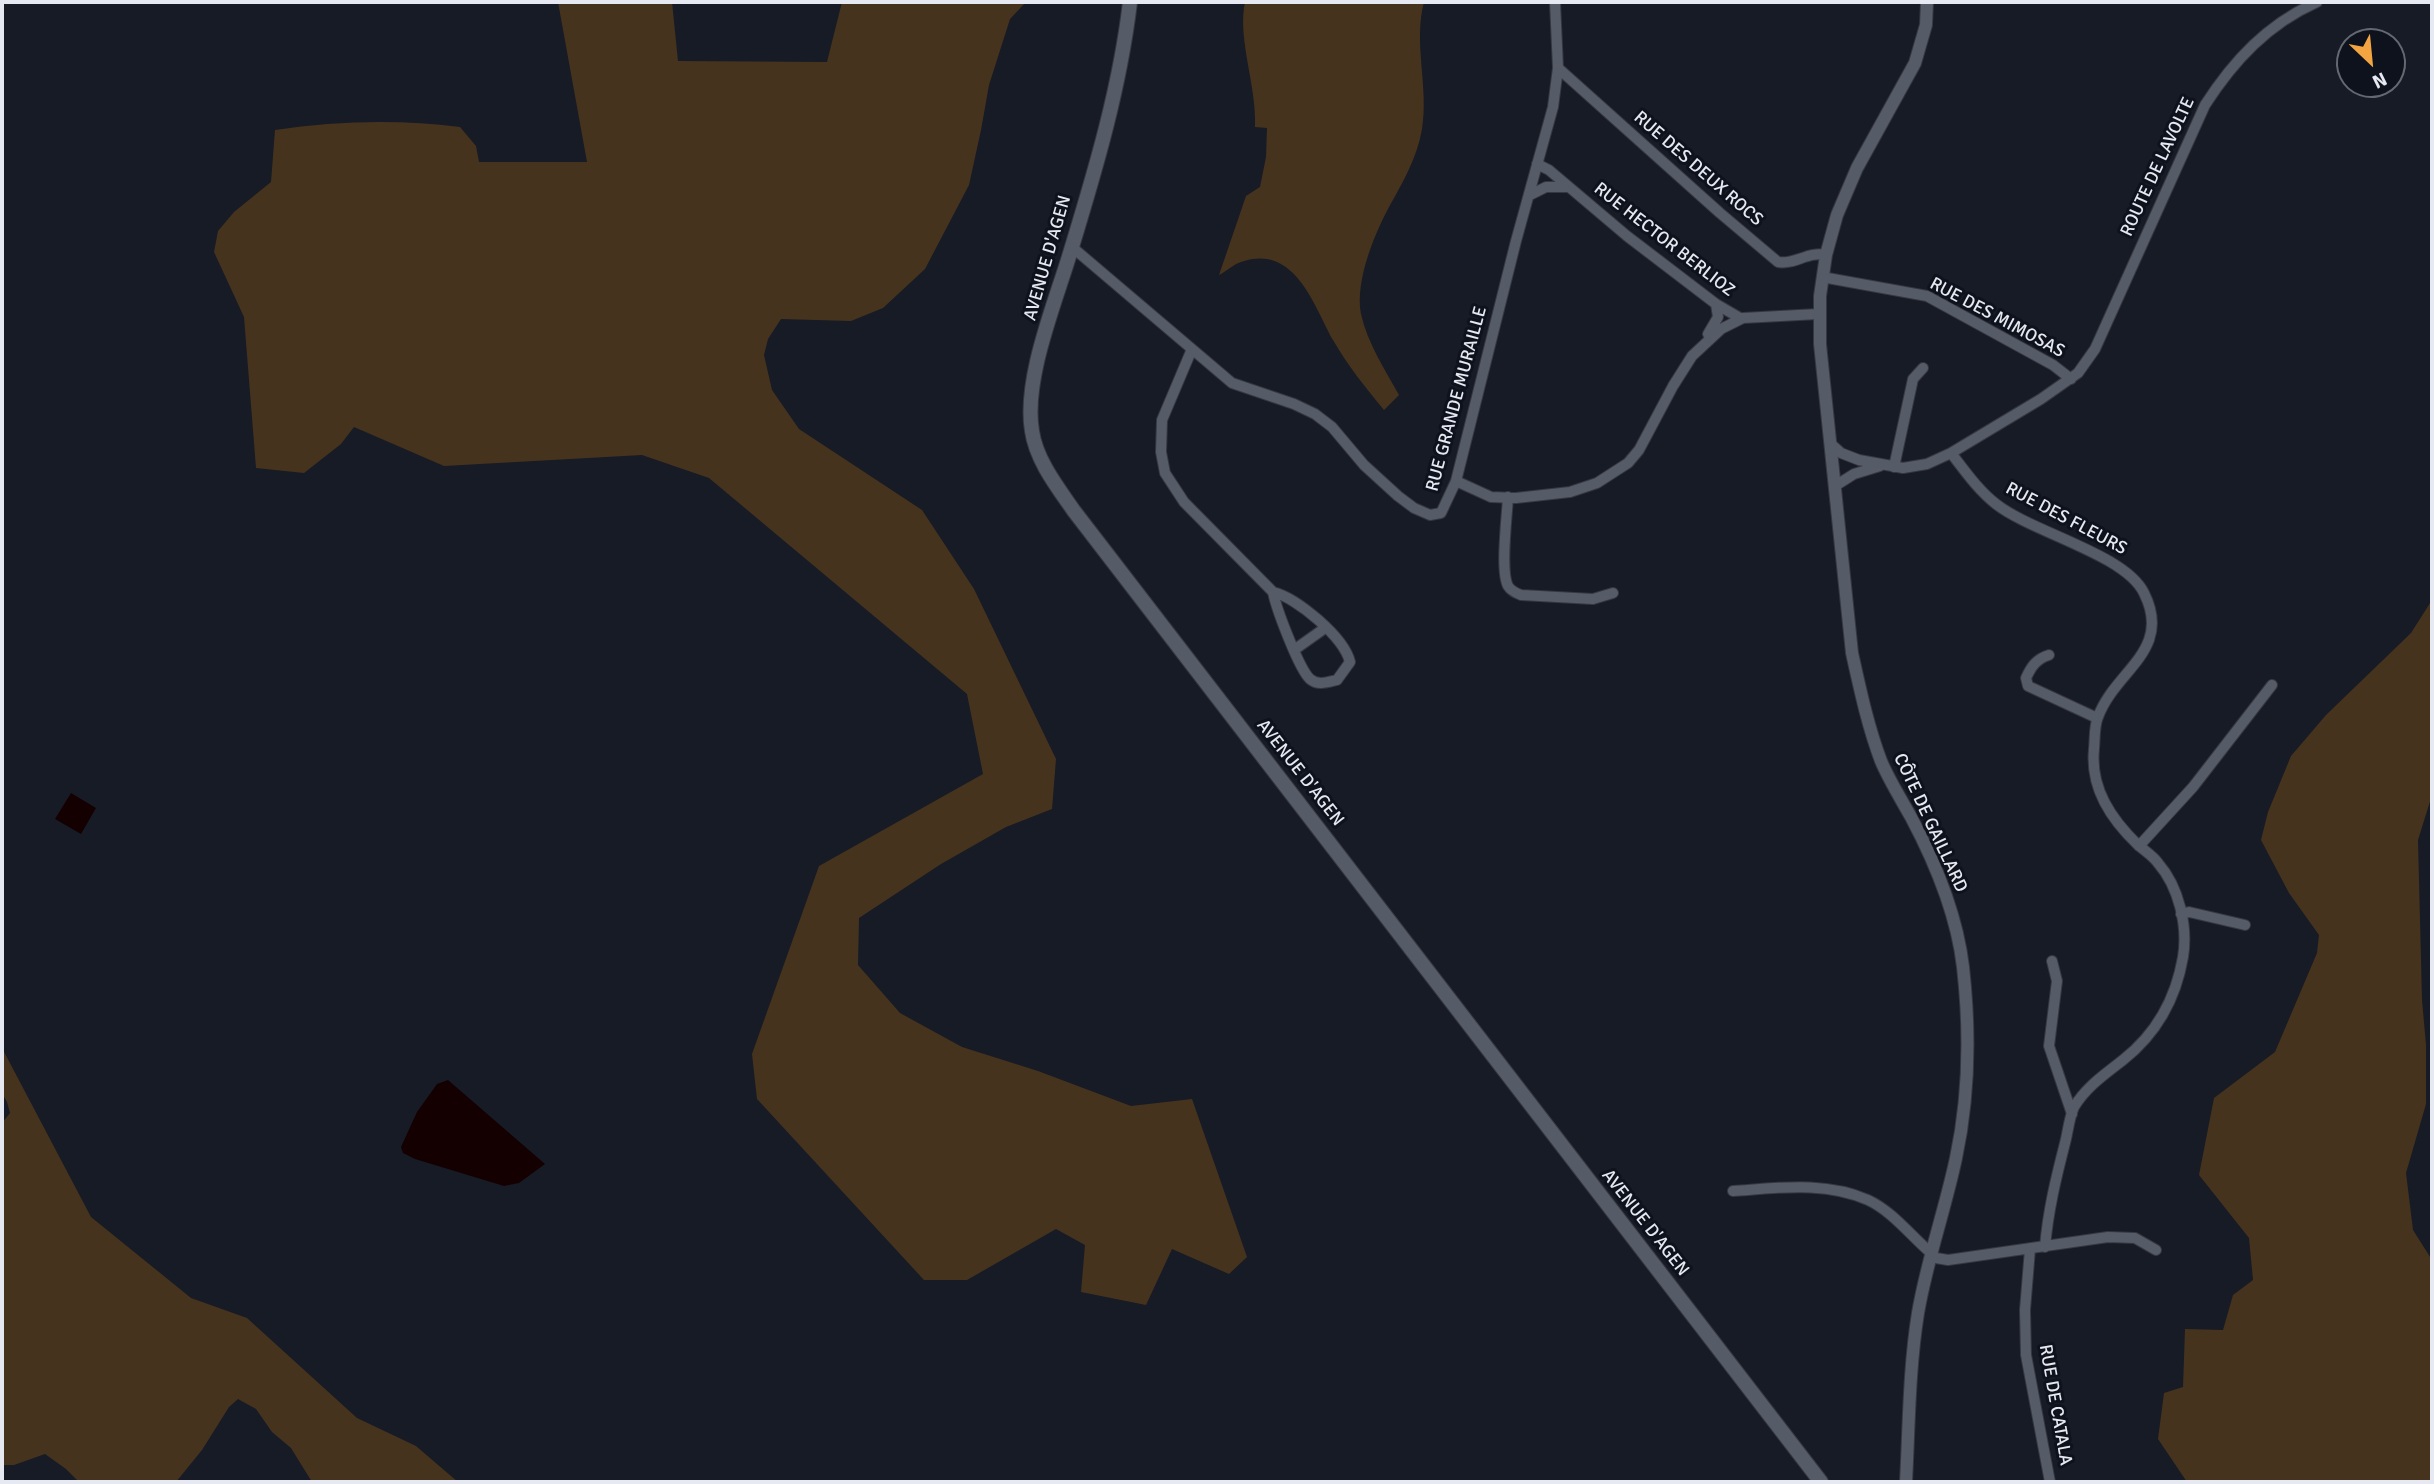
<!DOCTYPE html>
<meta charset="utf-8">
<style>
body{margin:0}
#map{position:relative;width:2434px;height:1484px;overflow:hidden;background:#171b26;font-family:Signika,sans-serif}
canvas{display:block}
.frame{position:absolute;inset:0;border:4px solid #e6e9f1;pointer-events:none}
.north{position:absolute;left:2336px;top:28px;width:70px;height:70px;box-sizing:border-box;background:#0e121c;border:2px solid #646871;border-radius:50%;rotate:154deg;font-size:19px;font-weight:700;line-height:28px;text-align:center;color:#e6e9f1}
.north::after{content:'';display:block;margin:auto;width:24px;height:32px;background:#f2a541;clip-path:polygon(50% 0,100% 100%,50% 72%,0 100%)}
</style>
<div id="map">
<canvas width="2434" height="1484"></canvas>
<div class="frame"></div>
<div class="north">N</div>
</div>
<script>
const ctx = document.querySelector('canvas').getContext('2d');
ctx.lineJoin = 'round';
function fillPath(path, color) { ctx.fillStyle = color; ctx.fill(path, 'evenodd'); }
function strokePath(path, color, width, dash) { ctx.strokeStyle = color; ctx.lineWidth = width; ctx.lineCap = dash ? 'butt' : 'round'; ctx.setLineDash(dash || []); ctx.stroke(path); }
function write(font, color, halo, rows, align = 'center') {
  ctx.font = font + ' Signika,sans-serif'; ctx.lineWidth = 6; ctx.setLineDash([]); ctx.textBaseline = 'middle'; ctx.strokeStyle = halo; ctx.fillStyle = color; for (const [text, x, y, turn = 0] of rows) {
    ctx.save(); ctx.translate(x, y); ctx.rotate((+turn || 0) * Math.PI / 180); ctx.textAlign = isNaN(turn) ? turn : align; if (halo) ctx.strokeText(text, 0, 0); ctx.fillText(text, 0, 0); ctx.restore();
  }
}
fillPath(new Path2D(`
 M558 2H672L678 61 827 62 842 2H1026L1010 19 989 85 981 130 969 185 925 269 883 308 851 321 781 319 768 339 764 355 772 390 799 429 922 510 974 589 1056 759 1052 809 1006 827 941 864 859 918 858 965 900 1013 962 1047 1038 1071 1131 1106 1192 1099 1247 1257 1229 1274 1172 1249 1146 1305 1081 1292 1085 1245 1056 1229 967 1280H924L757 1099 752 1054 819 866 983 774 967 694 709 478 642 455 444 466 354 427 341 444 304 473 256 468 244 317 214 252 218 231 234 212 271 182 275 130C336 121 398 119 460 127L476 146 479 162H587Z
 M1245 2H1424C1413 43 1429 87 1422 129 1417 158 1403 182 1389 207 1374 235 1355 281 1361 314 1367 342 1385 370 1399 395L1384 410C1365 387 1348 366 1333 340 1314 306 1295 243 1241 262 1232 265 1227 271 1219 275L1246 196 1260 187 1266 157 1267 128 1255 127C1257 86 1237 39 1245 2Z
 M2432 600V795L2418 840 2422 1000 2426 1045V1104L2406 1173 2413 1230 2432 1260V1482H2187L2158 1439 2164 1393 2183 1387 2185 1329 2223 1330 2233 1295 2253 1280 2249 1238 2199 1175 2214 1098 2275 1052 2317 953 2319 935 2289 893 2261 840 2268 812 2291 756 2326 715 2411 633Z
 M2 1048 91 1217 191 1298 247 1318 357 1418 416 1446 458 1482H312L291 1448 272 1432 256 1409 238 1399 229 1407 202 1450 176 1482H79L66 1469 45 1454 14 1465H2V1123L10 1113 7 1102 2 1093Z`), '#46331d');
fillPath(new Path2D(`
 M71 793 96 808 81 834 55 819Z
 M448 1080 545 1164 519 1183 504 1186 415 1159 403 1153 401 1147 417 1112 437 1084Z`), '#140000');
const minor = new Path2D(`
 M1558 68 1720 213 1778 262C1795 265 1808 251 1826 255
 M1537 164 1549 170 1627 236 1716 304 1740 318
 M1530 195 1546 187H1568
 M1072 247 1232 383 1294 404 1315 414 1332 427 1364 465 1398 496 1414 508 1430 515 1441 513 1456 481 1516 241 1553 107 1558 68 1555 2
 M1822 277 1927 296 2053 365 2071 379
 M1708 334 1718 317 1716 304
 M1192 349 1162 420 1161 452 1165 473 1184 502 1273 592C1276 608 1299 669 1310 679 1318 686 1328 682 1337 680L1350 662C1344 637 1297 598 1273 592
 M1831 444 1841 453 1859 460 1903 468 1927 464 1951 453 2041 399 2078 373 2095 349 2205 105C2234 60 2268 24 2317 2
 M1951 453C1965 471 1978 490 1996 504 2033 533 2125 554 2144 593 2173 651 2115 670 2098 717 2094 726 2095 739 2094 749 2090 788 2111 819 2138 845 2145 851 2153 856 2158 863 2179 887 2188 926 2183 957 2176 998 2156 1034 2123 1060 2105 1074 2086 1087 2074 1107 2069 1118 2068 1132 2065 1143 2056 1178 2048 1211 2045 1247
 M1894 467 1913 379 1923 368
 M1456 481 1491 497 1516 498 1570 492 1597 483 1628 463 1639 450 1673 386 1692 356 1721 329 1743 318 1818 314
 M1835 486 1854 474 1880 466
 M1508 497C1507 517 1500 571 1508 586 1511 591 1516 593 1521 595L1593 599 1613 593
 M1294 650 1325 628
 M2049 655C2036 659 2031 667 2026 678L2028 686 2097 718
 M2139 846 2193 787 2272 685
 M2181 914 2189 912 2245 925
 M2052 961 2057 981 2049 1046 2072 1114
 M1733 1191C1778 1188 1825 1181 1868 1200 1892 1211 1911 1236 1931 1253
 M2030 1249 2025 1310 2026 1355 2050 1482
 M1930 1257 1948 1260 2108 1237 2135 1238 2156 1250`);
const tertiary = new Path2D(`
 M1906 1482C1909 1426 1909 1369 1918 1313 1927 1260 1945 1210 1956 1158 1969 1097 1970 1029 1963 967 1957 915 1936 864 1911 817 1901 799 1889 780 1881 761 1868 727 1860 689 1852 653L1820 344V296L1826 255 1837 215 1857 168 1915 63 1926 25 1927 2`);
const secondary = new Path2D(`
 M1130 2C1120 87 1096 168 1071 250 1056 301 1023 379 1032 431 1036 460 1058 488 1074 511L1821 1482`);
strokePath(minor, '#363841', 12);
strokePath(tertiary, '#363841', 14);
strokePath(secondary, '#363841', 16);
strokePath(minor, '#565b68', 10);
strokePath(tertiary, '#565b68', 12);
strokePath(secondary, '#565b68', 14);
write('18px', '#e6e9f1', '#0e121c', [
 ["ROUTE DE LAVOLTE",2158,167,-65],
 ["RUE DES DEUX ROCS",1698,169,41],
 ["RUE HECTOR BERLIOZ",1664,240,38],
 ["AVENUE D'AGEN",1048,258,-74],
 ["RUE DES MIMOSAS",1997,318,28],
 ["RUE GRANDE MURAILLE",1457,399,-75],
 ["RUE DES FLEURS",2066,519,28],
 ["AVENUE D'AGEN",1300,773,52],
 ["CÔTE DE GAILLARD",1930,823,65],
 ["AVENUE D'AGEN",1645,1223,52],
 ["RUE DE CATALA",2055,1405,80]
]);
</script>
